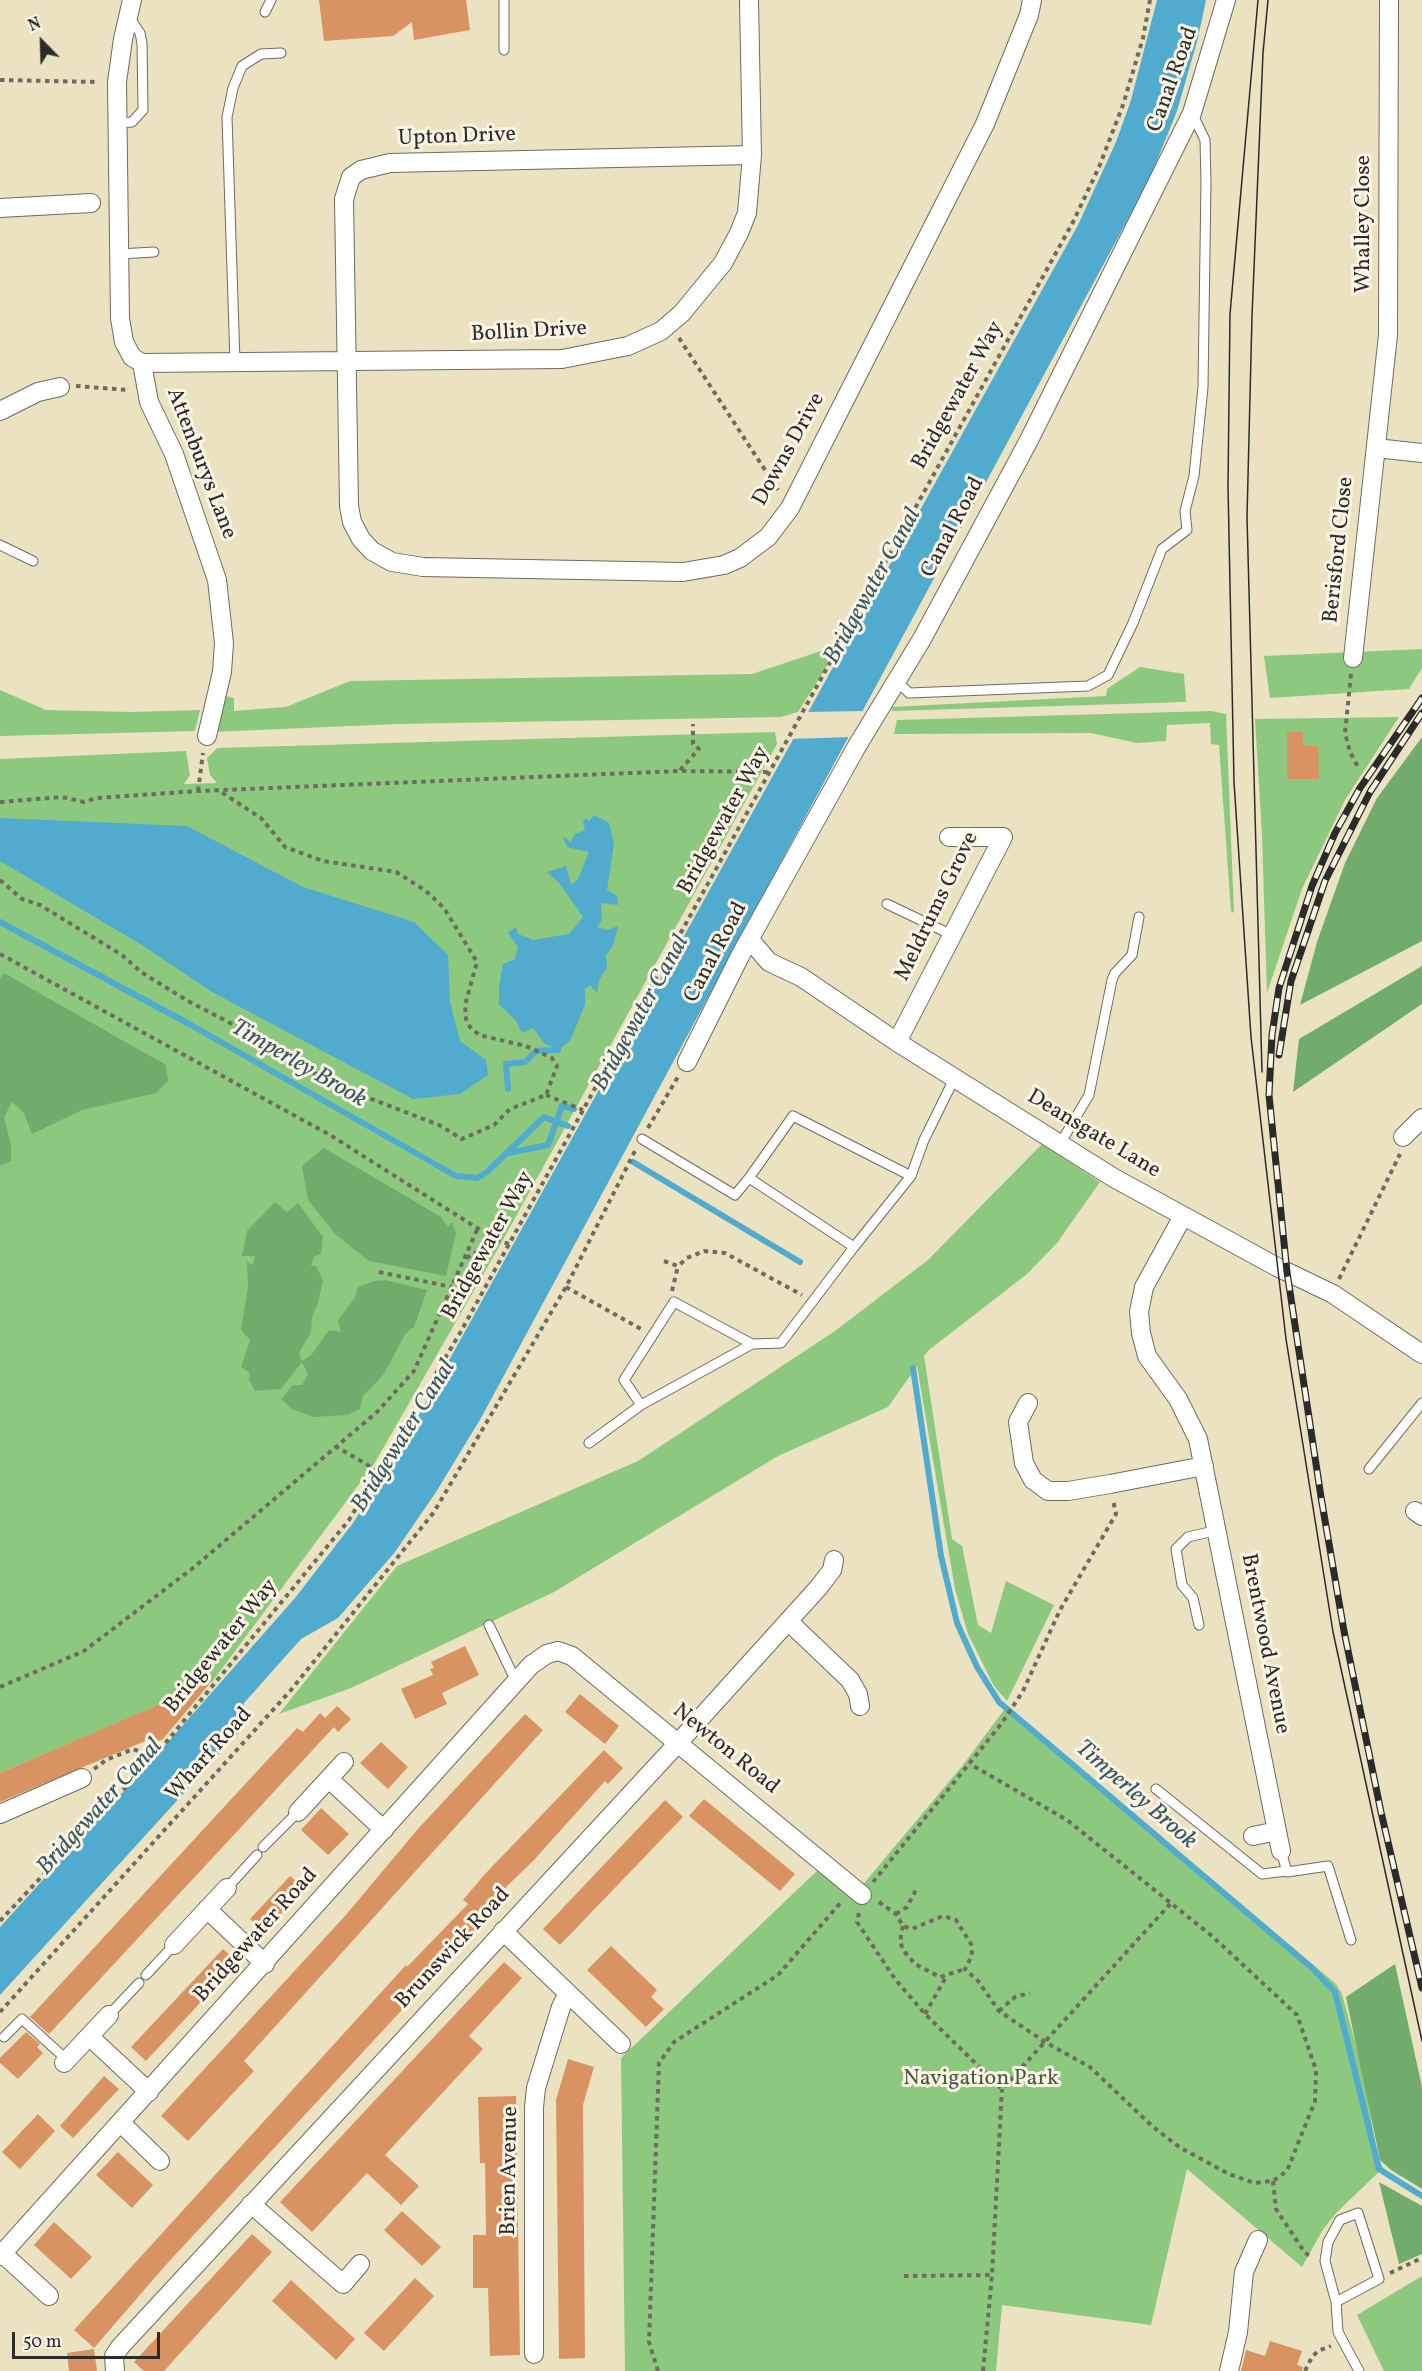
<!DOCTYPE html>
<style>
body{margin:0}
#map{position:relative;width:1422px;height:2371px;overflow:hidden;background:#eae2c0;font-family:Vollkorn,serif}
canvas{display:block}
.north{position:absolute;left:12px;top:12px;width:60px;height:60px;-webkit-text-stroke:4px #fcf5e5;paint-order:stroke;rotate:337deg;font-size:16px;font-weight:700;line-height:24px;text-align:center;color:#2b2b2b}
.north::after{content:'';display:block;margin:auto;width:21px;height:27px;background:#2b2b2b;clip-path:polygon(50% 0,100% 100%,50% 72%,0 100%)}
.scale{position:absolute;left:12px;top:2332px;width:148px;height:27px;box-sizing:border-box;border:3px solid #2b2b2b;border-top:0;padding-left:8px;font-size:18px;line-height:21px;white-space:nowrap;color:#2b2b2b;-webkit-text-stroke:4px #fcf5e5;paint-order:stroke}
</style>
<div id="map">
<canvas width="1422" height="2371"></canvas>
<div class="north">N</div>
<div class="scale">50 m</div>
</div>
<script>
const context = document.querySelector('canvas').getContext('2d');
context.lineJoin = 'round';
function fill(path, color) { context.fillStyle = color; context.fill(path, 'evenodd'); }
const poly = rows => new Path2D(rows.map(r => 'M' + r).join(''));
function stroke(path, color, width, dash) { context.strokeStyle = color; context.lineWidth = width; context.lineCap = dash ? 'butt' : 'round'; context.setLineDash(dash || []); context.stroke(path); }
function drawText(font, color, halo, rows, align = 'center') {
  context.font = font + ' Vollkorn,serif'; context.lineWidth = 6; context.setLineDash([]); context.textBaseline = 'middle'; context.strokeStyle = halo; context.fillStyle = color; for (const [text, x, y, turn = 0] of rows) {
    context.save(); context.translate(x, y); context.rotate((+turn || 0) * Math.PI / 180); context.textAlign = isNaN(turn) ? turn : align; if (halo) context.strokeText(text, 0, 0); context.fillText(text, 0, 0); context.restore();
  }
}
fill(poly([
 [827,649,827,666,798,712,781,717,398,724,212,732,221,695,234,698,234,711,286,707,350,681,752,674],
 [1422,649,1422,668,1409,689,1270,698,1264,656],
 [1140,667,1184,674,1186,702,892,711,892,707,1106,696,1107,689],
 [0,690,46,710,130,712,200,710,195,731,0,736],
 [1211,711,1226,714,1234,913,1231,911,1219,745,1211,744,1210,723,1167,725,1166,741,1137,743,1091,733,894,734,897,720],
 [1399,717,1345,800,1302,889,1267,993,1262,835,1255,719],
 [775,732,777,744,499,1247,374,1464,212,1682,0,1773,0,759,186,751,190,775,184,784,217,783,210,775,207,758,217,748],
 [1042,1144,1100,1182,1057,1243,1027,1274,929,1350,924,1356,952,1539,962,1546,978,1625,991,1633,1006,1581,1054,1605,1007,1701,994,1686,968,1634,955,1589,917,1366,888,1407,778,1456,554,1592,351,1688,279,1714,397,1566,638,1461,835,1331,928,1260],
 [1007,1706,1336,1984,1342,1994,1362,2067,1377,2153,1383,2168,1336,2213,1322,2231,1302,2267,1187,2169,1151,2325,1002,2305,996,2371,625,2371,621,2058,821,1867,855,1894,963,1765],
 [1422,2276,1422,2371,1384,2371,1357,2315]
]), '#8cc87e');
fill(poly([
 [1422,737,1422,941,1300,1005,1317,942,1345,863,1377,798],
 [1422,966,1422,1004,1293,1092,1299,1039],
 [4,973,166,1065,168,1081,156,1093,82,1110,32,1134,24,1113,12,1102,4,1117,11,1145,11,1161,0,1166,0,979],
 [324,1148,441,1217,448,1227,452,1222,456,1233,446,1276,369,1261,335,1234,308,1200,302,1166],
 [275,1202,287,1212,298,1203,323,1237,321,1254,314,1257,311,1266,316,1266,323,1280,318,1303,312,1317,311,1332,299,1353,302,1361,312,1354,329,1330,341,1332,338,1320,354,1299,358,1287,374,1281,385,1280,427,1290,414,1327,405,1334,384,1374,363,1396,360,1409,348,1415,313,1417,292,1409,281,1399,293,1385,302,1385,308,1374,302,1362,281,1389,255,1391,249,1380,250,1373,241,1367,250,1340,241,1330,248,1287,247,1262,253,1265,255,1256,242,1256,247,1231],
 [1395,1964,1422,2087,1422,2189,1391,2170,1380,2160,1346,1997],
 [1379,2182,1422,2206,1422,2254,1399,2264]
]), '#71ac6d');
fill(poly([
 [1157,0,1206,0,1198,38,1177,111,1149,180,481,1418,436,1492,395,1552,338,1618,301,1639,244,1703,240,1717,244,1727,0,1995,0,1927,155,1757,295,1598,353,1523,396,1456,1078,225,1116,142,1131,100],
 [594,815,609,823,614,844,607,890,617,896,618,905,601,903,602,920,597,927,607,930,618,926,613,946,606,955,607,968,599,980,597,993,590,985,585,989,585,1005,570,1041,558,1050,545,1044,533,1028,522,1033,516,1021,499,1004,499,987,503,964,515,959,518,947,508,933,516,927,518,934,533,940,569,934,583,917,560,884,547,872,566,866,571,885,578,879,589,852,567,847,563,837,571,842,575,834,585,830,583,821,586,818,589,821],
 [0,818,187,826,303,887,414,922,448,955,450,1002,460,1041,486,1060,488,1075,460,1094,413,1099,212,992,142,945,0,861]
]), '#50abce');
fill(poly([
 [865,711,851,737,791,739,806,712]
]), '#eae2c0');
stroke(poly([
 [0,922,191,1025,456,1176,477,1178,487,1172,544,1117,568,1126],
 [508,1089,506,1064,525,1062,536,1051,558,1050],
 [508,1153,548,1145,562,1106,574,1109],
 [633,1162,800,1262],
 [913,1368,941,1556,957,1623,977,1667,999,1702,1312,1968,1335,1992,1379,2169,1422,2196]
]), '#50abce', 6);
fill(poly([
 [319,0,466,0,470,30,414,40,412,22,393,36,324,41],
 [1287,732,1303,732,1303,746,1318,746,1319,779,1287,779],
 [465,1646,479,1675,442,1693,447,1704,415,1719,401,1689,433,1675,430,1669,434,1668,431,1662],
 [211,1682,162,1740,152,1742,150,1739,0,1802,0,1773],
 [580,1694,619,1726,605,1744,565,1712],
 [337,1706,351,1719,338,1732,334,1727,49,2034,30,2017,297,1728,303,1732,320,1713,325,1718],
 [525,1714,543,1730,244,2061,254,2071,188,2141,161,2116,345,1916,417,1830],
 [381,1742,408,1767,388,1789,360,1763],
 [604,1750,623,1768,608,1784,605,1781,533,1861,508,1885,475,1924,478,1927,450,1958,164,2267,94,2348,74,2330,406,1965,407,1967,468,1904,463,1900,486,1873],
 [704,1799,795,1874,780,1891,689,1816],
 [665,1800,683,1817,560,1945,543,1929],
 [321,1808,349,1834,328,1855,301,1830],
 [290,1876,304,1888,265,1932,250,1919],
 [611,1946,657,1990,651,1997,664,2009,646,2027,587,1970],
 [223,1949,238,1962,146,2061,131,2047],
 [504,1962,522,1978,469,2036,483,2049,385,2155,419,2186,401,2205,367,2173,312,2232,280,2202],
 [26,2032,40,2044,37,2047,43,2053,18,2079,0,2063,0,2058],
 [568,2059,594,2067,583,2105,585,2358,559,2359,556,2100],
 [104,2076,119,2089,73,2138,60,2126],
 [516,2096,520,2355,490,2356,488,2288,473,2288,473,2235,486,2235,485,2163,480,2163,478,2097],
 [38,2114,55,2131,20,2169,2,2152],
 [118,2152,153,2185,132,2208,96,2175],
 [402,2211,441,2247,422,2266,384,2230],
 [54,2222,92,2257,71,2279,34,2245],
 [252,2234,272,2252,164,2371,144,2371,134,2362],
 [415,2278,434,2296,384,2351,364,2333],
 [291,2280,355,2339,336,2360,272,2301],
 [1270,2341,1302,2351,1297,2365,1303,2367,1302,2371,1241,2371,1246,2350,1265,2356],
 [94,2349,97,2371,69,2371,67,2353]
]), '#d99362');
const service = poly([
 [504,0,504,50],
 [265,12,271,0],
 [118,123,132,122,143,110,142,43,140,33,129,17],
 [119,254,154,252],
 [235,362,227,117,233,88,242,66,261,54,281,53],
 [0,545,33,561],
 [897,681,909,693,1088,686,1108,675,1133,623,1162,549,1187,530,1185,511,1194,476,1203,387,1206,182,1205,140,1192,113],
 [887,904,952,935],
 [642,1139,735,1195,749,1178],
 [1060,1144,1089,1095,1112,980,1115,973,1132,955,1139,917],
 [911,1176,854,1247,749,1178,793,1116,911,1176,924,1140,955,1077],
 [641,1405,752,1344],
 [589,1443,641,1405,624,1380,674,1302,752,1344,781,1343,854,1247],
 [1369,1469,1422,1403],
 [489,1625,512,1673,519,1679],
 [1199,1625,1193,1598,1182,1585,1176,1549,1188,1537,1218,1530],
 [1156,1789,1262,1874,1286,1871],
 [263,1847,298,1812],
 [1281,1851,1287,1872,1328,1866,1351,1940],
 [227,1888,257,1855],
 [146,1975,174,1945],
 [109,2015,139,1983],
 [4,2037,22,2019,67,2060],
 [1336,2302,1379,2279,1358,2213,1340,2220,1328,2242,1325,2261,1336,2302,1338,2332,1359,2371]
]);
const minor = poly([
 [132,0,123,39,117,82,120,318,124,342,132,357,142,363],
 [752,155,390,163,361,170,351,177,344,199,349,506,352,522,361,539,372,551,392,562,423,567,683,572,724,565,740,558,768,537,790,508,985,124,1029,15,1032,0],
 [0,208,91,203],
 [142,363,562,359,628,346,661,331,682,313,723,263,739,233,747,213,752,155,749,0],
 [142,363,149,402,174,454,217,580,224,643,222,672,207,736],
 [0,411,38,392,60,387],
 [1376,448,1422,453],
 [1353,658,1388,335,1389,0],
 [751,941,769,962,801,977,897,1042,1114,1178,1277,1267,1333,1294,1422,1354],
 [897,1042,1003,837,949,837],
 [687,1062,740,956,857,746,922,639,1028,442,1192,113,1226,0],
 [1403,1137,1422,1118],
 [1183,1216,1144,1287,1139,1312,1141,1333,1147,1356,1178,1399,1198,1439,1281,1851],
 [1028,1403,1018,1422,1024,1463,1033,1480,1048,1491,1068,1491,1110,1484,1204,1466],
 [1415,1511,1422,1516],
 [788,1621,850,1680,858,1694,860,1706],
 [329,1779,384,1830],
 [298,1812,344,1762],
 [0,1814,82,1778],
 [1253,1836,1277,1831],
 [207,1909,265,1964],
 [503,1931,621,2044],
 [174,1945,227,1888],
 [89,2036,149,2092],
 [64,2063,109,2015],
 [121,2123,160,2161],
 [251,2204,343,2284,360,2264],
 [3,2254,49,2296],
 [0,2256,531,1665,547,1654,558,1651,572,1656,862,1895],
 [534,2354,534,2107,536,2088,561,2007,568,1993],
 [115,2371,114,2356,120,2347,678,1743,819,1587,832,1570,834,1560],
 [1229,2371,1238,2332,1244,2272,1258,2240]
]);
stroke(service, '#6e6b5f', 11);
stroke(minor, '#6e6b5f', 20);
stroke(poly([
 [0,80,98,82],
 [679,338,778,490],
 [76,386,128,390],
 [1351,674,1345,733,1350,752,1358,767],
 [680,770,699,749,693,744,693,724],
 [198,791,203,753],
 [0,802,62,797,84,802,97,798,198,791,679,771,772,772],
 [0,880,22,899,40,905,122,955,141,972,188,1001,255,1036,314,1073,361,1095,439,1125,462,1139,494,1125,510,1109,546,1095,557,1066,552,1058,526,1046,479,1035,470,1027,466,1019,465,1005,477,962,444,908,426,891,396,872,323,861,285,847,261,818,218,790],
 [0,954,330,1135,496,1240,465,1259],
 [546,1095,583,1110],
 [648,1128,679,1075],
 [496,1240,509,1244],
 [664,1261,678,1266,687,1258,704,1251,725,1253,802,1295],
 [379,1272,452,1287],
 [1339,1279,1400,1154],
 [566,1287,641,1329],
 [672,1291,678,1266],
 [335,1446,378,1471],
 [0,1687,84,1651,193,1568,377,1412,414,1371,477,1230],
 [94,1769,106,1760,133,1749,154,1757],
 [873,1882,1002,1723,1023,1691,1060,1610,1116,1514,1113,1500],
 [879,1902,896,1914,903,1926,912,1929,943,1916,956,1920,971,1944,972,1955,965,1969,978,1981,999,2011,1045,2042,1090,2067,1152,2126,1179,2147,1229,2174,1254,2183,1273,2181,1287,2171,1315,2101,1316,2070,1297,2015,1212,1936,1067,1820,970,1764],
 [859,1913,857,1922,895,1979,925,2014,1002,2089,1171,1903],
 [896,1914,907,1907,917,1888],
 [0,1921,154,1757,349,1520,460,1333,1073,222,1099,167,1123,105,1143,38,1150,0],
 [903,1926,900,1941,903,1950,915,1964,940,1977,965,1969],
 [999,2011,1015,1997,1030,1993],
 [0,2012,291,1690,434,1512,566,1287,635,1151],
 [925,2014,946,1977],
 [1273,2181,1276,2209,1305,2253,1312,2257],
 [1390,2273,1422,2258],
 [904,2276,992,2275],
 [658,2371,649,2342,659,2063,674,2042,778,1975,842,1901],
 [983,2371,992,2275,1002,2089],
 [1305,2371,1312,2357,1318,2351,1331,2346]
]), '#6e6b5f', 4, [4.5, 4.5]);
stroke(service, '#fff', 9);
stroke(minor, '#fff', 18);
stroke(poly([
 [1258,0,1230,314,1228,486,1234,782,1251,1037,1286,1339,1333,1632,1422,2041],
 [1262,1072,1247,517,1252,316,1263,53,1268,0]
]), '#2b2b2b', 1.5);
const rail = poly([
 [1422,698,1360,788,1335,833,1312,886,1279,988,1272,1035,1269,1095,1287,1272,1321,1497,1344,1631,1381,1812,1422,1988],
 [1279,1055,1291,981,1325,881,1370,792,1422,713]
]);
stroke(rail, '#2b2b2b', 7);
stroke(rail, '#fcf5e5', 4.5, [14]);
drawText('22px', '#2b2b2b', '#fcf5e5', [
 ["Canal Road",1174,80,-70],
 ["Upton Drive",457,138,-2],
 ["Whalley Close",1365,224,-90],
 ["Bollin Drive",529,333,-3],
 ["Bridgewater Way",959,396,-61],
 ["Downs Drive",790,450,-61],
 ["Attenburys Lane",200,464,69],
 ["Canal Road",954,528,-62],
 ["Berisford Close",1340,550,-84],
 ["Bridgewater Way",725,821,-61],
 ["Meldrums Grove",938,907,-64],
 ["Canal Road",717,953,-62],
 ["Deansgate Lane",1093,1135,31],
 ["Bridgewater Way",489,1246,-61],
 ["Brentwood Avenue",1264,1644,79],
 ["Bridgewater Way",222,1647,-51],
 ["Newton Road",725,1750,39],
 ["Wharf Road",210,1755,-48],
 ["Bridgewater Road",257,1936,-48],
 ["Brunswick Road",454,1949,-47],
 ["Brien Avenue",511,2171,-89]
]);
drawText('22px', '#485a44', '#fcf5e5', [
 ["Navigation Park",981,2080]
]);
drawText('italic 24px', '#385864', '#fcf5e5', [
 ["Bridgewater Canal",874,587,-61],
 ["Bridgewater Canal",642,1014,-61],
 ["Timperley Brook",298,1065,30],
 ["Bridgewater Canal",405,1437,-58],
 ["Timperley Brook",1135,1796,41],
 ["Bridgewater Canal",101,1808,-48]
]);
</script>
